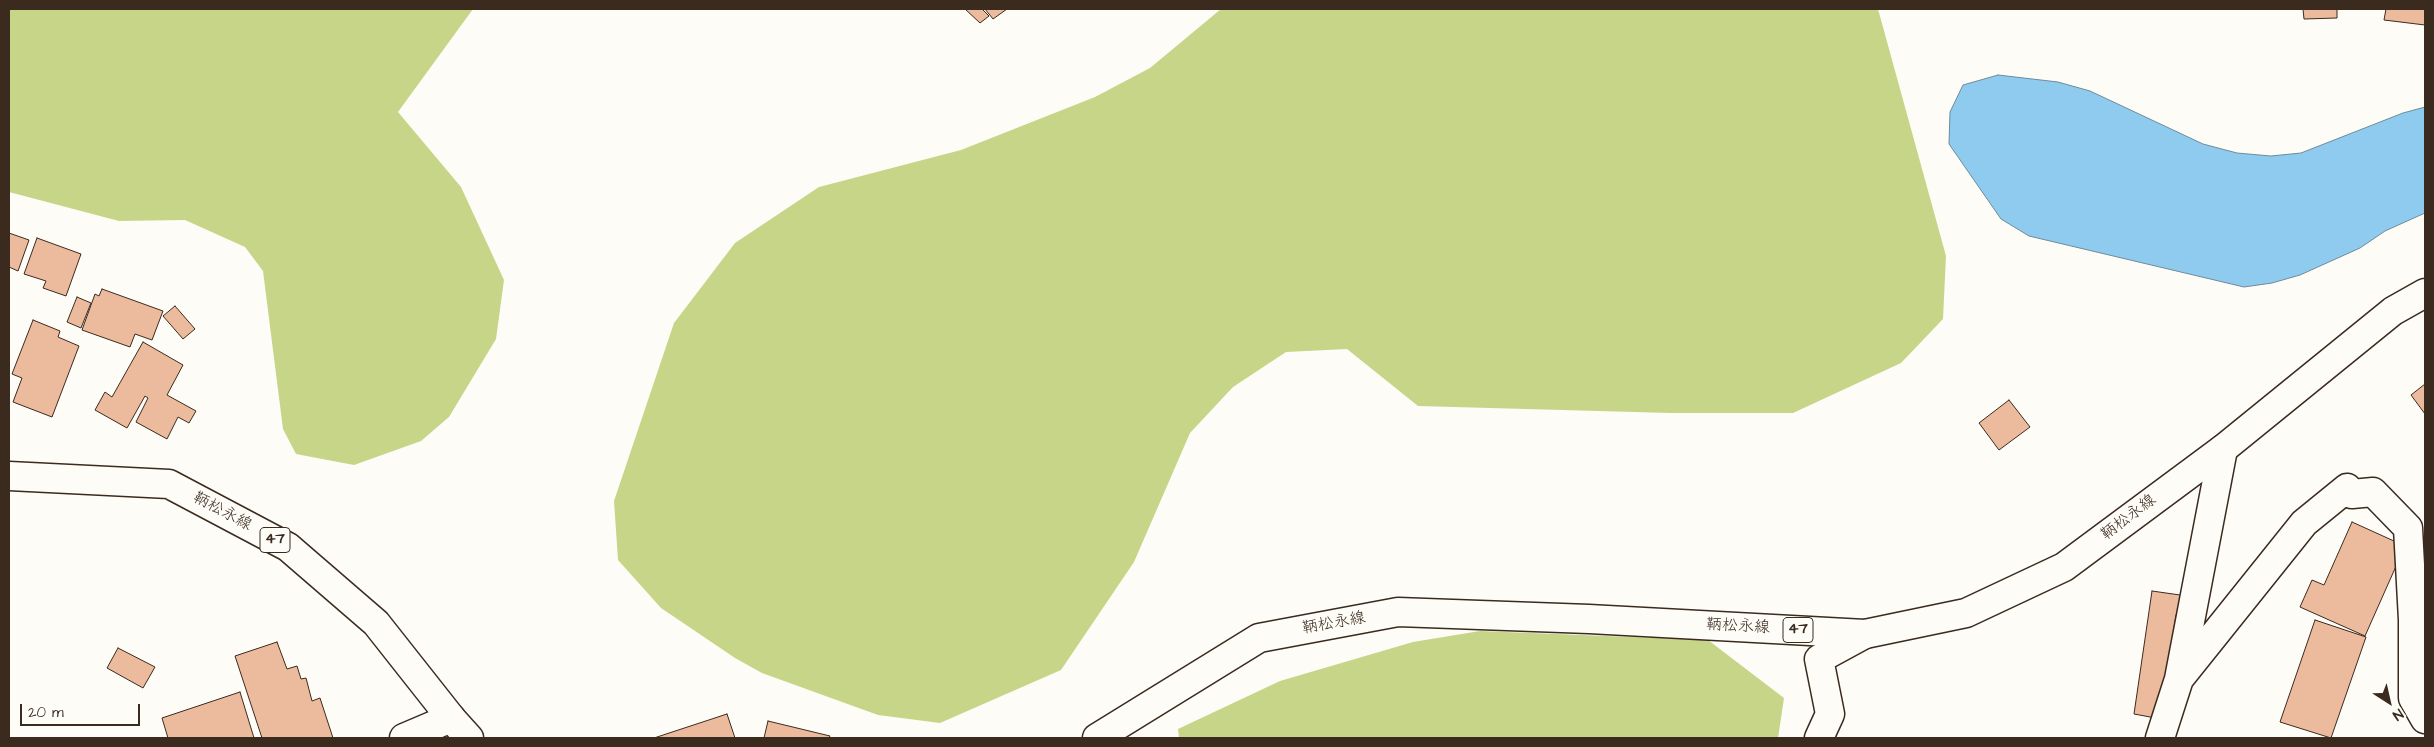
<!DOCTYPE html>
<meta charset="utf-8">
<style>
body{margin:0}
#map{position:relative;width:2434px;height:747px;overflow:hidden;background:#fdfcf7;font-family:"Architects Daughter",sans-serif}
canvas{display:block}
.frame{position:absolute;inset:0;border:10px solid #3b2a1e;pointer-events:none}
.north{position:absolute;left:2364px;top:677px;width:50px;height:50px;-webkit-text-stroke:4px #fdfcf7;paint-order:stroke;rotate:145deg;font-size:14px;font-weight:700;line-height:20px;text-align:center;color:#3b2a1e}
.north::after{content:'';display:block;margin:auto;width:18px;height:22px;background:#3b2a1e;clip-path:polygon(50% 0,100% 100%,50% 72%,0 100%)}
.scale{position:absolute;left:20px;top:704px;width:120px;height:22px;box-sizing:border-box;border:2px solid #3b2a1e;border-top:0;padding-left:6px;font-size:15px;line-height:18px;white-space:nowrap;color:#3b2a1e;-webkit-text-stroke:4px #fdfcf7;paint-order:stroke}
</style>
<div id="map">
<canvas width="2434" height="747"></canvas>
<div class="frame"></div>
<div class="north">N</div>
<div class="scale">20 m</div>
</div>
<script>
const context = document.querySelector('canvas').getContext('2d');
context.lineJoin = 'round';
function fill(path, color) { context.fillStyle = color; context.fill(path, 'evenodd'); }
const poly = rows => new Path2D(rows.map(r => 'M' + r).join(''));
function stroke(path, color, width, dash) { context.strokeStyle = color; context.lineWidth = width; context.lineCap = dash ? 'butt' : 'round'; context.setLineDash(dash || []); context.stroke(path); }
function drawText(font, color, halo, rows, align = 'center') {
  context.font = font + ' "Architects Daughter","Klee One",sans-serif'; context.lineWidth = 4.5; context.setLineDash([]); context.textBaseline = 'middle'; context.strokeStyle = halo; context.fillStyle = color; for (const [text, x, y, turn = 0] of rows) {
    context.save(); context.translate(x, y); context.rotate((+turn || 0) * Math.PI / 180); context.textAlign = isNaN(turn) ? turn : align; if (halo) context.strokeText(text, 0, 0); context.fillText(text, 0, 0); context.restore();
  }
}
fill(poly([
 [9,9,473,9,398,112,461,187,504,280,496,339,449,417,421,441,354,465,296,454,283,429,263,271,245,247,185,220,119,221,9,192],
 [1221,9,1878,9,1946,256,1943,319,1901,363,1793,413,1670,413,1418,406,1347,349,1286,352,1233,387,1190,433,1134,562,1061,670,940,723,878,715,762,673,735,658,661,608,618,560,614,501,674,323,735,243,819,187,961,150,1095,97,1150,68],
 [1480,631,1708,640,1784,698,1778,738,1179,738,1178,729,1280,681,1413,642]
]), '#c7d589');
const water = poly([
 [1998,75,2058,82,2090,91,2203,144,2237,153,2271,156,2301,153,2403,113,2425,107,2425,213,2385,231,2360,248,2300,275,2272,283,2244,287,2029,236,2001,219,1949,144,1950,112,1963,85,1998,75]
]);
fill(water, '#8fcbef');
stroke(water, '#6d8b9b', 1);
const building = poly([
 [965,9,982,9,989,16,980,23,965,9],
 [985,9,1007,9,993,19,985,9],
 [2303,9,2337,9,2337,18,2304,19,2303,9],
 [2386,9,2425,9,2425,25,2384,20,2386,9],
 [9,233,29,240,18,271,9,267,9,233],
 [37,238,81,254,66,296,43,288,46,281,24,274,37,238],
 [102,289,163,311,152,340,135,334,130,347,82,330,95,294,99,296,102,289],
 [77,297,91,303,81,328,67,322,77,297],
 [175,306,195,329,183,339,163,316,175,306],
 [33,320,60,331,58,337,79,346,52,417,13,402,22,378,12,374,33,320],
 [143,342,183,365,167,395,196,411,189,423,178,417,167,439,136,422,148,398,145,396,127,428,95,410,105,392,112,397,143,342],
 [2425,384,2425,414,2411,395,2425,384],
 [2009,400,2030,427,1999,450,1979,423,2009,400],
 [2352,522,2405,546,2365,636,2300,607,2312,580,2324,585,2352,522],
 [2152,591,2187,596,2184,615,2176,615,2161,719,2134,714,2152,591],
 [2315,620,2366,637,2331,738,2280,722,2315,620],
 [277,642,287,669,297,666,301,679,306,678,312,701,320,698,333,738,262,738,235,656,277,642],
 [118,648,155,667,143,688,107,668,118,648],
 [240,692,254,738,168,738,162,718,240,692],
 [727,714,735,738,654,738,727,714],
 [768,721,830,736,829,738,764,738,768,721]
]);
fill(building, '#ecbb9d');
stroke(building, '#3b2a1e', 1);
const minor = poly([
 [2179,679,2304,523,2347,488,2352,494,2373,492,2408,528,2413,620,2413,698,2425,719],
 [404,738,451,718],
 [1819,738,1830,714,1819,659,1865,634],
 [2160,738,2179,679,2223,449]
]);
const major = poly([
 [9,476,169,484,288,547,376,623,451,718,469,738],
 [1097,738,1259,638,1398,612,1589,619,1865,634,1966,613,2064,567,2223,449,2393,311,2425,293]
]);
stroke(minor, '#3b2a1e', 31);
stroke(major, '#3b2a1e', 31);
stroke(minor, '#fdfcf7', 28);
stroke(major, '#fdfcf7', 28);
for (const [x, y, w] of [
 [275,540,30],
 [1798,630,30]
]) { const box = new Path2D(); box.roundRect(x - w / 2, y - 12.5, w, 25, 4); context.fillStyle = '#fdfcf7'; context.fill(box); stroke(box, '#3b2a1e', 1); }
drawText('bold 15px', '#3b2a1e', null, [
 ["47",275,540],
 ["47",1798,630]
]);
drawText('16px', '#3b2a1e', '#fdfcf7', [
 ["鞆松永線",222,512,28],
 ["鞆松永線",2129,518,-37],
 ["鞆松永線",1334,624,-10],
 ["鞆松永線",1738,627,3]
]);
</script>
